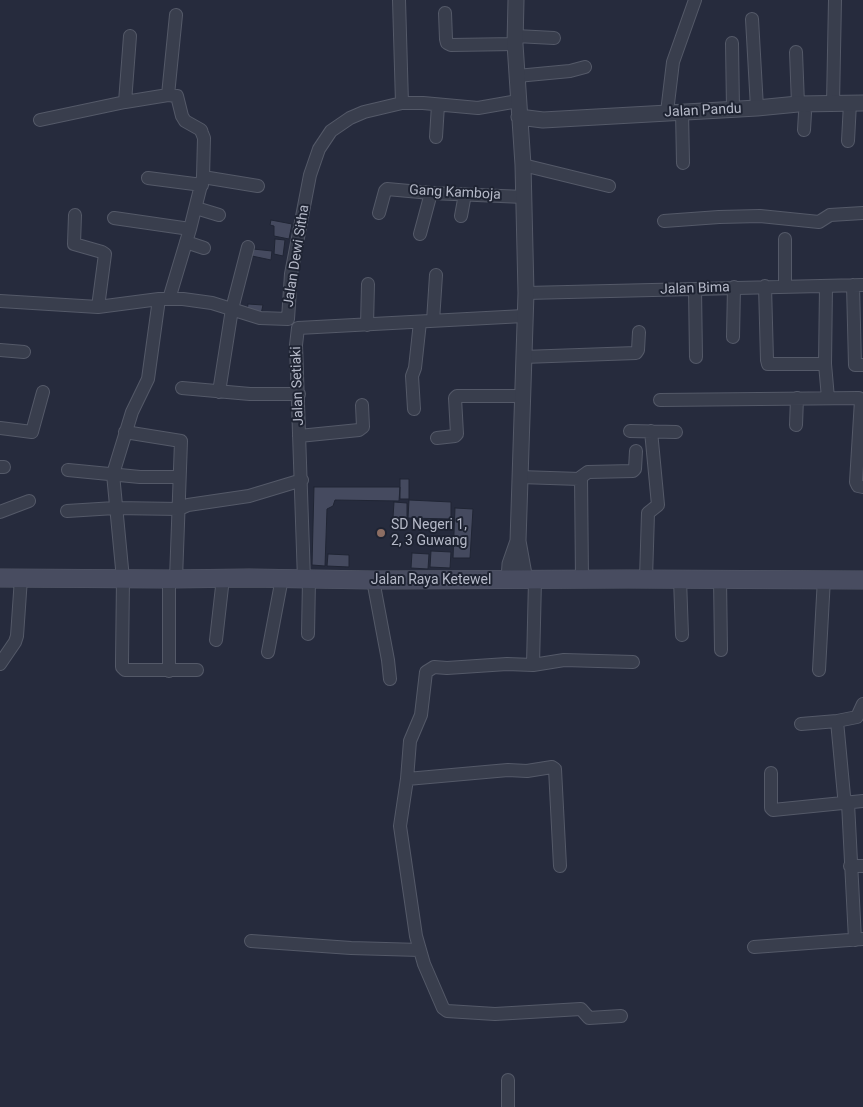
<!DOCTYPE html>
<style>
body{margin:0}
canvas{display:block;background:#262b3d}
</style>
<canvas width="863" height="1107"></canvas>
<script>
const context = document.querySelector('canvas').getContext('2d');
context.lineJoin = 'round';
function fill(path, color) { context.fillStyle = color; context.fill(path, 'evenodd'); }
const poly = rows => new Path2D(rows.map(r => 'M' + r).join(''));
function stroke(path, color, width, dash) { context.strokeStyle = color; context.lineWidth = width; context.lineCap = dash ? 'butt' : 'round'; context.setLineDash(dash || []); context.stroke(path); }
function drawText(font, color, halo, rows, align = 'center') {
  context.font = font + ' Roboto,sans-serif'; context.lineWidth = 4; context.setLineDash([]); context.textBaseline = 'middle'; context.strokeStyle = halo; context.fillStyle = color; for (const [text, x, y, turn = 0] of rows) {
    context.save(); context.translate(x, y); context.rotate((+turn || 0) * Math.PI / 180); context.textAlign = isNaN(turn) ? turn : align; if (halo) context.strokeText(text, 0, 0); context.fillText(text, 0, 0); context.restore();
  }
}
const building = poly([
 [271,220,292,224,289,239,274,236,274,226,270,225,271,220],
 [275,239,285,240,283,256,274,254,275,239],
 [253,249,272,251,271,260,252,256,253,249],
 [248,304,263,305,261,314,247,311,248,304],
 [400,479,409,479,409,499,400,499,400,479],
 [314,487,400,487,399,501,335,500,333,506,327,509,325,566,312,565,314,487],
 [409,500,451,502,451,519,408,518,409,500],
 [394,502,407,503,407,518,393,518,394,502],
 [455,508,473,509,470,558,453,558,455,508],
 [431,551,451,552,450,568,430,567,431,551],
 [412,553,429,554,428,569,411,568,412,553],
 [328,554,349,555,349,567,327,566,328,554]
]);
fill(building, '#454a5f');
stroke(building, '#202534', 1);
const minor = poly([
 [399,0,402,103],
 [445,13,446,39,447,43,451,45,515,44],
 [752,19,757,108],
 [516,36,554,38],
 [732,43,733,109],
 [796,52,798,104],
 [517,76,570,71,585,67],
 [168,95,176,15],
 [125,102,130,36],
 [833,104,835,0],
 [682,111,683,163],
 [667,112,673,62,695,0],
 [40,120,125,102,168,95,177,96,182,116,185,121,201,130,202,133,204,138,203,177,190,229,169,299],
 [804,130,805,113],
 [436,137,438,105],
 [848,141,850,103],
 [523,165,609,186],
 [203,177,258,186],
 [148,178,202,185],
 [196,208,219,215],
 [379,213,385,191,387,189,431,193,524,197],
 [75,215,74,244,102,252,105,254,98,307],
 [461,216,465,194],
 [114,218,190,229],
 [664,221,719,217,760,216,819,222,830,215,863,213],
 [420,234,431,193],
 [186,242,204,248],
 [853,285,855,365,863,365],
 [765,286,767,360,768,364,825,364],
 [785,286,785,239],
 [826,286,825,364,828,398],
 [695,289,696,357],
 [526,293,863,285],
 [159,299,148,379,132,412,113,474,123,579,122,662,122,667,125,670,197,670],
 [0,301,98,307,159,299,183,299,212,303,260,318,288,319],
 [288,319,291,274,310,175,319,149,331,131,350,118,364,112,402,103,423,103,478,108,518,101],
 [433,321,436,275],
 [367,325,368,284],
 [298,328,296,345,304,580],
 [298,328,524,316],
 [733,337,734,287],
 [0,350,24,352],
 [523,357,636,353,638,350,639,332],
 [182,388,250,394,299,394],
 [219,392,232,309,248,247],
 [660,400,859,398,861,400,856,482,858,486,863,487],
 [414,409,412,376,415,368,420,322],
 [796,425,797,398],
 [0,428,32,432,43,392],
 [630,431,676,432],
 [125,432,181,441,176,579],
 [299,436,359,430,363,427,362,405],
 [437,438,455,436,457,434,455,398,457,396,522,396],
 [0,467,4,467],
 [68,470,140,477,179,477],
 [520,477,580,479],
 [67,511,115,508,179,509,188,505,249,496,302,480],
 [0,512,29,501],
 [169,579,169,671],
 [582,579,581,477,588,472,633,471,635,469,636,451],
 [646,579,648,513,658,505,651,431],
 [680,579,682,635],
 [720,579,721,650],
 [373,580,388,660,390,679],
 [308,634,309,580],
 [216,640,223,578],
 [268,652,282,578],
 [0,664,15,642,17,636,21,578],
 [533,665,535,580],
 [819,670,824,578],
 [837,721,844,796,846,802],
 [801,724,837,721,857,717,863,704],
 [771,773,771,808,773,810,863,801],
 [407,779,508,770,527,771,552,767,555,769,560,866],
 [848,803,855,940],
 [850,866,863,866],
 [251,941,351,948,420,950],
 [754,947,863,939],
 [621,1016,589,1018,581,1009,495,1014,447,1011,443,1008,424,964,416,936,400,826,407,779,410,741,421,715,426,672,434,667,447,668,507,664,533,665,564,660,633,662],
 [508,1107,508,1080]
]);
const tertiary = poly([
 [516,0,515,44,523,165,526,293,518,541,525,580],
 [519,117,543,120,757,108,798,104,863,103],
 [509,580,510,564,518,541]
]);
const secondary = poly([
 [0,578,169,579,249,578,373,580,628,579,863,580]
]);
stroke(minor, '#545968', 14);
stroke(tertiary, '#545968', 17);
stroke(secondary, '#545968', 19);
stroke(minor, '#393e4d', 12);
stroke(tertiary, '#393e4d', 15);
stroke(secondary, '#484c60', 18);
for (const [x, y, r, color] of [
 [381,533,5,"#8d6e63"]
]) { const dot = new Path2D(); dot.arc(x, y, r, 0, 2 * Math.PI); context.fillStyle = color; context.fill(dot); stroke(dot, '#1e2332', 2); }
drawText('14px', '#b5b9c8', '#1e2332', [
 ["Jalan Pandu",703,111,-3],
 ["Gang Kamboja",455,193,3],
 ["Jalan Dewi Sitha",297,256,-81],
 ["Jalan Bima",695,289,-2],
 ["Jalan Setiaki",298,386,-92],
 ["Jalan Raya Ketewel",431,580]
]);
drawText('14px', '#b5b9c8', '#1e2332', [
 ["SD Negeri 1,",391,525],
 ["2, 3 Guwang",391,541]
], 'left');
</script>
